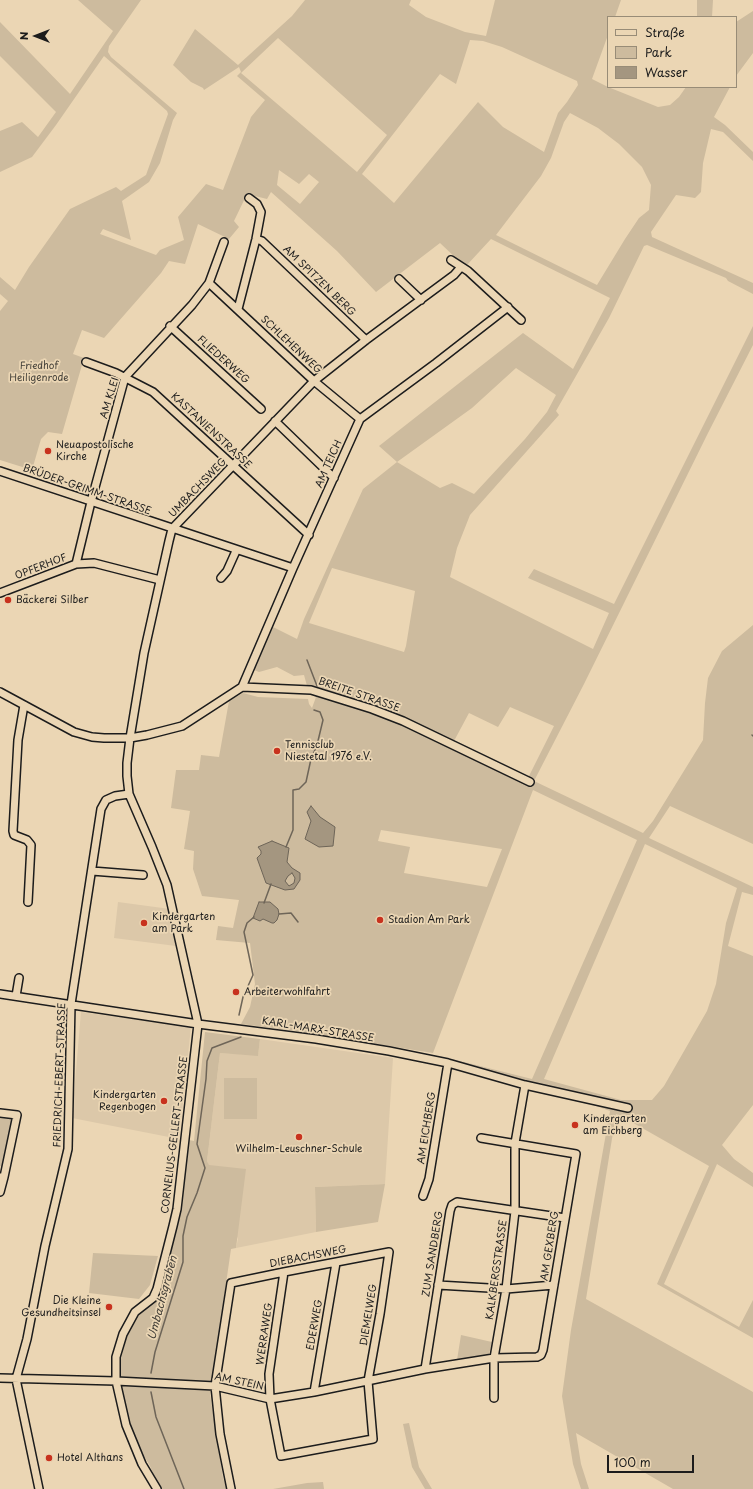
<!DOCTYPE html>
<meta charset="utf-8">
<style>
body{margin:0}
#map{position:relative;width:753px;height:1489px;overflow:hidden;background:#ebd6b4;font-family:"Playpen Sans",sans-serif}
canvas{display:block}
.legend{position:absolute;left:607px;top:16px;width:130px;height:72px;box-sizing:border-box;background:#ebd6b4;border:1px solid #988c77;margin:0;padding:5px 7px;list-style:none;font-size:12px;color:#1c1c1c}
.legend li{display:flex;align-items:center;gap:8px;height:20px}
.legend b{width:20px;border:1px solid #988c77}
.north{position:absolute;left:16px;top:16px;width:40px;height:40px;-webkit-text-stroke:3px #ebd6b4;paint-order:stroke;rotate:270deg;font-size:11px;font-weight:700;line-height:16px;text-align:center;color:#1c1c1c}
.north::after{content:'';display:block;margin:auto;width:14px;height:18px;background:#1c1c1c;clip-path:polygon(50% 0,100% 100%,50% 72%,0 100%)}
.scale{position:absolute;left:607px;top:1455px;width:87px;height:18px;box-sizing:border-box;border:2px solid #1c1c1c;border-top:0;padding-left:5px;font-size:12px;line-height:14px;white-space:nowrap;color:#1c1c1c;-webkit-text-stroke:3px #ebd6b4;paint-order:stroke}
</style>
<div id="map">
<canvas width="753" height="1489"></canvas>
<ul class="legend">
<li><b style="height:5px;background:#ebd6b4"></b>Straße</li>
<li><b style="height:11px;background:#cdbb9e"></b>Park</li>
<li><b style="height:11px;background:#a49680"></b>Wasser</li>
</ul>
<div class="north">N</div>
<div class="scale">100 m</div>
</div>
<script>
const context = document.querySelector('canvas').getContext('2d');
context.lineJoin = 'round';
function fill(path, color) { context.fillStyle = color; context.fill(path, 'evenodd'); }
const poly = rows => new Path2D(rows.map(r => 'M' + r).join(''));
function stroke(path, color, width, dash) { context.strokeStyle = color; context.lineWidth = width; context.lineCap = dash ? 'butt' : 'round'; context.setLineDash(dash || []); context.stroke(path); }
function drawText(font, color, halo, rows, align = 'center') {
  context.font = font + ' "Playpen Sans",sans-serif'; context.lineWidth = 3.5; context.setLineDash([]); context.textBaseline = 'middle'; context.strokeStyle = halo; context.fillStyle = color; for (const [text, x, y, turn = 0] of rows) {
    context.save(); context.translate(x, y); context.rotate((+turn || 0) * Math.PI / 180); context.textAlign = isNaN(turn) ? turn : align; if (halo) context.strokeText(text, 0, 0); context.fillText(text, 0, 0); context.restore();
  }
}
fill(poly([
 [118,902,170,909,176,946,114,938],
 [81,1012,191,1027,179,1139,72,1118],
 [260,1039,393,1058,385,1184,315,1187,316,1232,236,1248,238,1239,207,1161,220,1053,258,1055]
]), '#dcc8a9');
fill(poly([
 [78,0,141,0,109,46,108,52,111,57,177,113,173,120,160,163,149,182,122,201,131,240,103,229,100,234,156,255,160,250,184,240,178,217,206,184,223,190,251,117,265,100,237,76,241,72,239,67,204,90,203,88,191,82,173,65,195,29,238,65,292,16,305,0,411,0,409,5,426,17,465,32,486,36,495,0,621,0,615,17,608,17,608,35,592,79,608,87,658,107,670,105,679,97,686,87,730,87,714,117,725,125,753,152,753,161,723,132,711,129,703,163,701,192,695,198,676,195,651,232,652,237,753,283,753,294,728,281,726,278,647,245,644,246,609,318,556,411,559,415,470,515,457,548,450,577,593,649,609,613,528,578,534,569,614,604,753,326,753,345,708,433,584,684,534,781,643,833,653,821,703,740,705,703,708,678,722,651,753,625,753,844,670,806,649,838,753,887,753,895,742,892,728,946,753,956,753,1105,722,1145,734,1159,753,1173,753,1187,717,1164,664,1284,739,1327,753,1300,753,1338,657,1284,709,1166,621,1116,616,1114,586,1299,753,1392,753,1489,673,1489,576,1433,581,1464,589,1489,581,1489,573,1464,562,1396,571,1330,610,1111,588,1103,584,1096,452,1063,452,1059,532,1079,637,840,533,790,433,1053,289,1030,241,1024,250,1007,255,984,250,943,216,940,218,926,233,928,239,900,202,896,193,869,194,851,184,849,190,811,171,808,176,770,199,770,201,755,219,757,229,701,243,693,258,697,308,699,309,704,312,708,316,697,309,693,304,675,294,676,277,667,259,672,252,669,271,626,297,639,304,619,363,489,397,462,379,446,523,333,573,369,610,298,491,239,467,265,458,260,440,243,376,292,337,251,271,192,267,199,247,194,234,221,239,227,229,239,198,224,185,264,169,261,161,273,104,338,82,330,73,354,84,358,62,434,48,432,41,439,32,470,0,460,0,311,8,301,0,294,0,277,15,290,29,267,70,209,116,187,121,191,146,175,168,114,167,111,104,56,56,125,32,157,0,172,0,131,22,122,38,137,56,112,0,56,0,22,70,94,113,31],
 [278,38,387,135,357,172,241,73],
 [470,40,483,41,502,47,577,81,578,85,567,102,558,113,544,152,503,127,478,102,394,203,362,174,440,74,456,84],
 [570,113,598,128,619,144,642,167,651,185,649,210,639,218,625,239,597,285,496,235,541,176,551,158,564,122],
 [279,170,299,184,309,174,319,182,300,204,277,185],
 [516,368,556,395,547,412,525,439,474,494,452,483,440,488,397,462,472,408],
 [332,568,415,591,406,646,404,652,309,623],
 [510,707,554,726,528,778,454,741,469,713,498,727],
 [381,830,502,849,487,887,404,873,410,847,378,841],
 [645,844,737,888,726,923,716,984,707,1011,664,1086,652,1100,621,1100,544,1079],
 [697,0,713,0,712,17,697,17],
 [753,11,753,53,736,76,736,22],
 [205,1032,260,1039,258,1056,220,1053,207,1161,209,1165,246,1169,236,1248,231,1249,210,1394,223,1478,227,1489,160,1489,150,1466,137,1444,128,1420,118,1379,121,1359,127,1336,140,1314,158,1296,162,1287,181,1208,189,1140,194,1141],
 [224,1078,257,1078,257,1119,224,1119],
 [0,1116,13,1117,2,1167,0,1166],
 [385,1184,378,1222,316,1232,315,1187],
 [93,1253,158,1256,150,1285,139,1299,89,1293],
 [461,1335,492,1342,489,1354,457,1360],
 [409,1423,419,1467,432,1489,425,1489,412,1467,403,1424],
 [323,1482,324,1489,273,1489,307,1483]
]), '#cdbb9e');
const water = poly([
 [311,806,320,817,335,827,333,846,319,847,305,839,311,821,307,812,311,806],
 [272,841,289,848,287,862,292,868,300,873,300,880,294,889,285,890,266,883,257,858,261,854,261,851,258,847,272,841],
 [292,873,295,878,294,883,289,886,285,881,288,876,292,873],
 [259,902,270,902,278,909,279,914,277,920,274,923,272,923,263,919,260,921,253,918,259,902]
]);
fill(water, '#a49680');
stroke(water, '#6e6558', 1);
stroke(poly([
 [307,660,317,686],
 [752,735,753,736],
 [286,847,293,830,293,790,299,789,306,782,311,759,317,745,323,720,320,712,314,710],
 [264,903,271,884],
 [279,914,291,913,298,922],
 [239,1015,243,997,253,975,244,932,247,923,254,917],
 [151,1373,155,1352,183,1262,183,1236,187,1217,197,1193,205,1168,197,1144,206,1079,207,1061,212,1048,241,1037],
 [151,1392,156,1417,184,1489]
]), '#6e6558', 1.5);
const street = poly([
 [256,239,262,241,366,340],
 [451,260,468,271,521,320],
 [399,279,421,300],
 [209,283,314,381,360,419],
 [238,309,256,239,261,212,257,204,249,198],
 [170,326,261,409],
 [86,362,116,373,153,392,309,535],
 [275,421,334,478],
 [0,471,293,568],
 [76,564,91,502,125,377,192,305,209,283,224,242],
 [221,578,227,571,236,551],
 [0,593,76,564,94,563,160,580],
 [242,687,293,568,360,419,436,363,508,307],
 [0,692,74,732,92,737,104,738,130,738,147,735,182,726,242,687,311,690,372,709,403,721,530,782],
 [24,705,18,740,13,831,14,835,27,840,31,845,28,902],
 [92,871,143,875],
 [0,994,198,1024,316,1039,389,1051,448,1063,525,1085,628,1108],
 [16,996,19,978],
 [0,1113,17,1115,4,1177,0,1177],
 [0,1192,4,1177],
 [423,1196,429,1179,448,1063],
 [438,1285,506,1289,554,1285],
 [425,1369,450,1211,452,1205,457,1202,565,1218],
 [0,1378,116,1381,215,1386,270,1399,314,1392,425,1369,494,1358,537,1357,541,1355,543,1350,576,1154,481,1138],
 [314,1392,336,1263],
 [494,1398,494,1358,506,1289,515,1211,515,1143,525,1085],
 [39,1489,16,1379,27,1339,45,1246,68,1149,71,1004,101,809,106,800,115,796,129,794],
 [157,1489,142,1464,126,1425,116,1381,116,1357,123,1334,135,1312,153,1298,157,1289,173,1226,177,1209,198,1024,167,885,152,847,129,794,127,776,127,763,130,738,144,653,169,541,172,529,314,381,366,340,454,275,461,267],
 [231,1489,220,1434,215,1386,231,1283,284,1272,389,1252,380,1314,368,1381,373,1439,281,1456,270,1399,269,1374,284,1272]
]);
stroke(street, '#1c1c1c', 10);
stroke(street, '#ebd6b4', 7);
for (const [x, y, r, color] of [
 [48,451,4,"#c8321e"],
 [8,600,4,"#c8321e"],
 [277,751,4,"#c8321e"],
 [380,920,4,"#c8321e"],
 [144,923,4,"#c8321e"],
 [236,992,4,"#c8321e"],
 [164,1101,4,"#c8321e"],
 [575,1125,4,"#c8321e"],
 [299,1137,4,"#c8321e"],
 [109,1307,4,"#c8321e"],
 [49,1458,4,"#c8321e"]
]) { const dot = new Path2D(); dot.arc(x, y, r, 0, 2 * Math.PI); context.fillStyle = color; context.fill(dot); stroke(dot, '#ebd6b4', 1.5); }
drawText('10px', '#1c1c1c', '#ebd6b4', [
 ["AM SPITZEN BERG",319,281,44],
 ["SCHLEHENWEG",291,345,43],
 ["FLIEDERWEG",223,360,42],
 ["AM KLEI",110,398,-73],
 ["KASTANIENSTRASSE",211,431,43],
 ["AM TEICH",329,464,-66],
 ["UMBACHSWEG",198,488,-46],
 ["BRÜDER-GRIMM-STRASSE",87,490,19],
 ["OPFERHOF",41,567,-21],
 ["BREITE STRASSE",359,695,19],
 ["KARL-MARX-STRASSE",318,1030,9],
 ["FRIEDRICH-EBERT-STRASSE",60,1075,-88],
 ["AM EICHBERG",427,1128,-81],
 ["CORNELIUS-GELLERT-STRASSE",175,1135,-83],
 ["AM GEXBERG",550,1246,-81],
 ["ZUM SANDBERG",433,1254,-81],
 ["DIEBACHSWEG",308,1257,-11],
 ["KALKBERGSTRASSE",497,1270,-82],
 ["DIEMELWEG",369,1315,-81],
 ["EDERWEG",315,1325,-80],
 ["WERRAWEG",265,1334,-82],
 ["AM STEIN",239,1382,12]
]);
drawText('10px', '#48443c', '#ebd6b4', [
 ["Friedhof",39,366],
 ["Heiligenrode",39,378]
]);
drawText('10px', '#1c1c1c', '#ebd6b4', [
 ["Neuapostolische",56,445],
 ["Kirche",56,457],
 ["Bäckerei Silber",16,600],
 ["Tennisclub",285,745],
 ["Niestetal 1976 e.V.",285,757],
 ["Kindergarten",152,917],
 ["am Park",152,929],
 ["Stadion Am Park",388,920],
 ["Arbeiterwohlfahrt",244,992],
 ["Kindergarten",156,1095,"right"],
 ["Regenbogen",156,1107,"right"],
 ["Kindergarten",583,1119],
 ["am Eichberg",583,1131],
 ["Wilhelm-Leuschner-Schule",299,1149,"center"],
 ["Die Kleine",101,1301,"right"],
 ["Gesundheitsinsel",101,1313,"right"],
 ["Hotel Althans",57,1458]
], 'left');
drawText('italic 11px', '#45413a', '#ebd6b4', [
 ["Umbachsgraben",163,1298,-75]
]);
</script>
